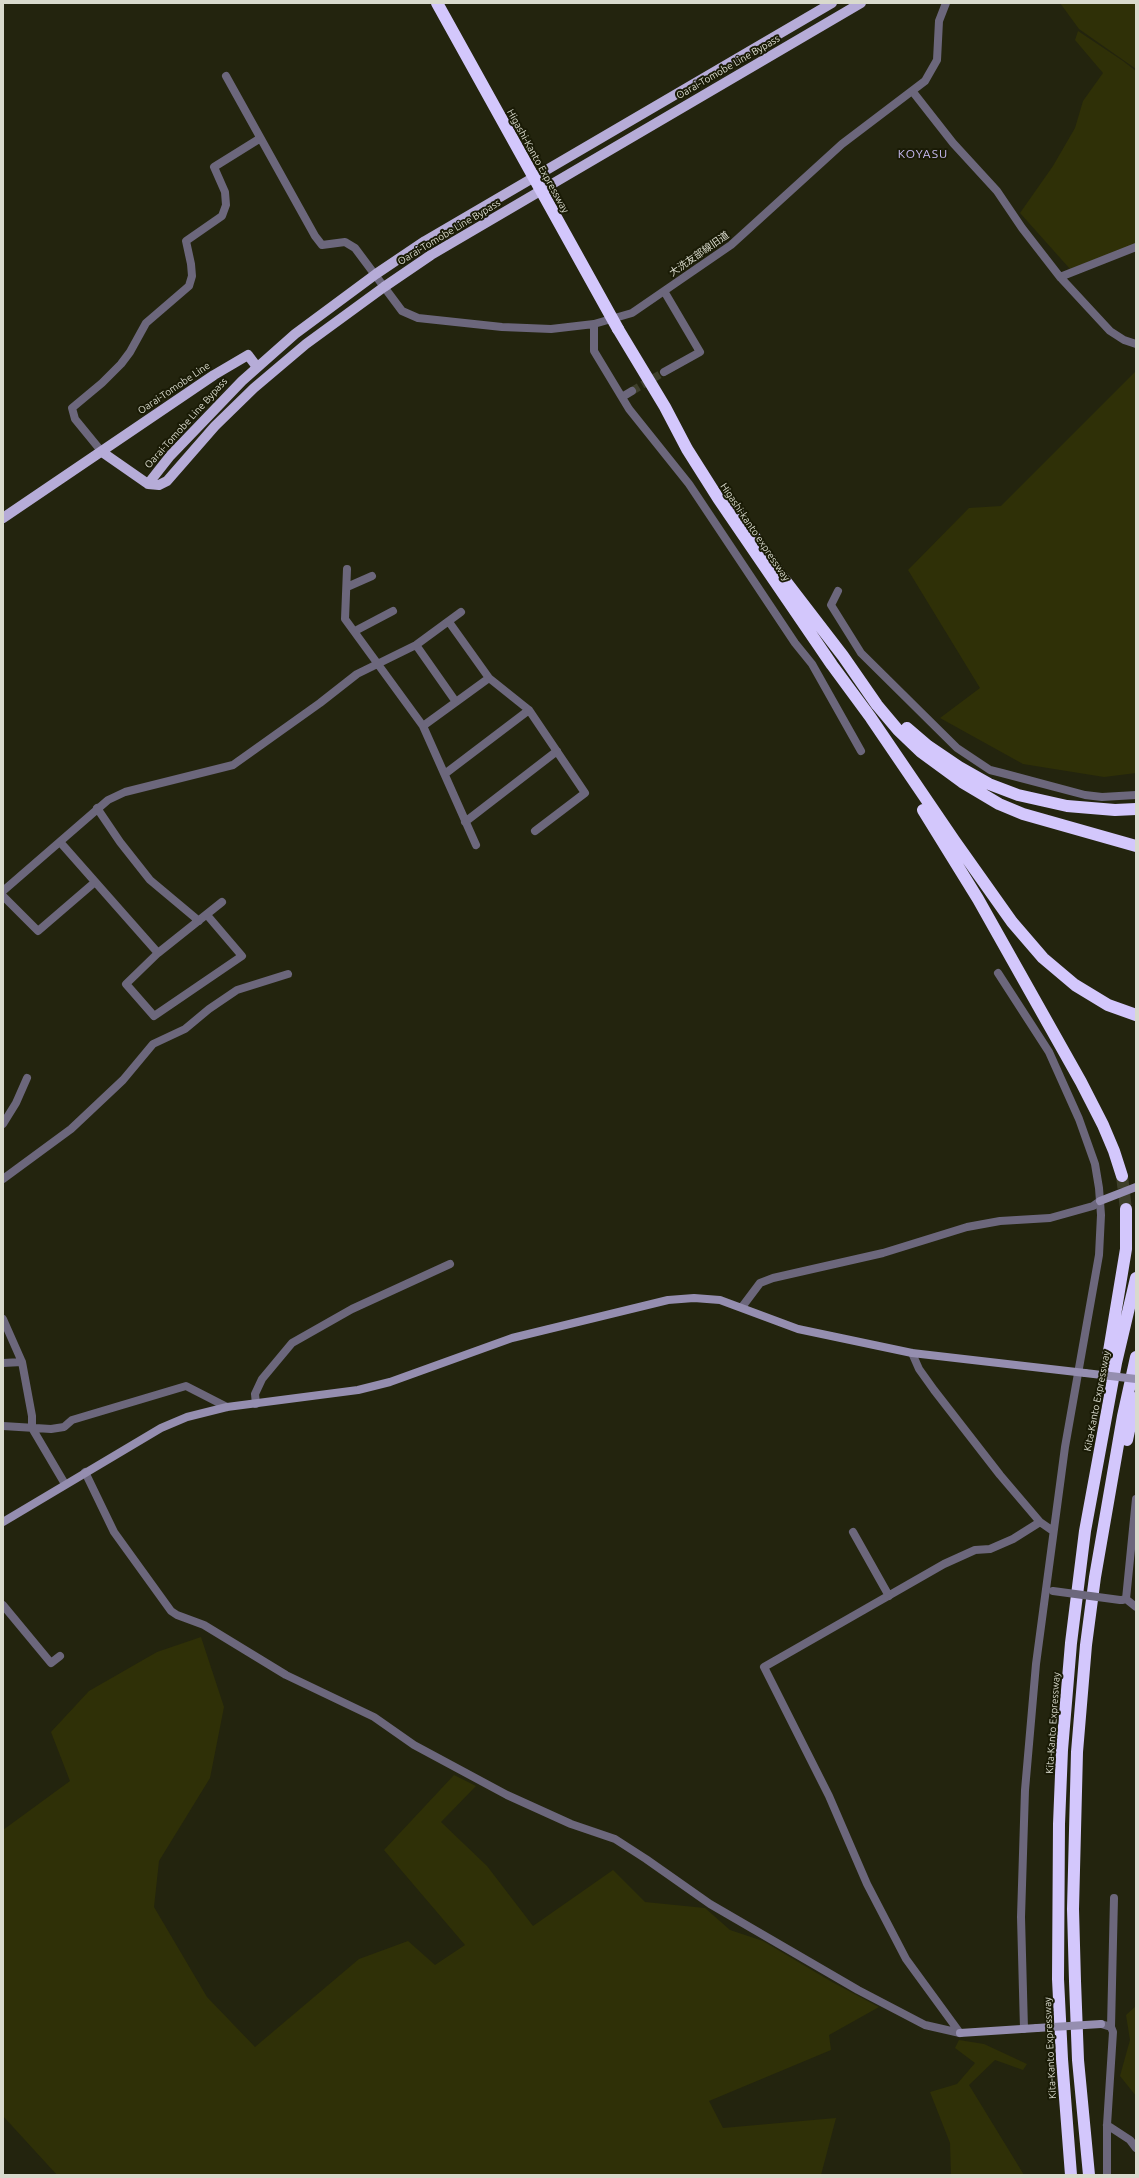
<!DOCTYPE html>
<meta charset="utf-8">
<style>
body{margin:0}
#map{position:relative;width:1139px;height:2178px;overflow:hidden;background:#23240e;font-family:Ubuntu,sans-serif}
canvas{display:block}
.frame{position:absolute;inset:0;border:4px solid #d9dacd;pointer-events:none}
</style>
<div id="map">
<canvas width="1139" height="2178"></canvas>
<div class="frame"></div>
</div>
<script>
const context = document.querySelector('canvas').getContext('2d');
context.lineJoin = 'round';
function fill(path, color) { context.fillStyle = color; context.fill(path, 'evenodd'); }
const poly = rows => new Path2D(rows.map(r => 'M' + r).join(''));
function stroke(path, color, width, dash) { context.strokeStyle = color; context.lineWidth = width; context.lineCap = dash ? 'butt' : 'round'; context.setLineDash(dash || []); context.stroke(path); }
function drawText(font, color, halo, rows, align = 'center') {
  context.font = font + ' Ubuntu,"Noto Sans JP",sans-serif'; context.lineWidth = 4; context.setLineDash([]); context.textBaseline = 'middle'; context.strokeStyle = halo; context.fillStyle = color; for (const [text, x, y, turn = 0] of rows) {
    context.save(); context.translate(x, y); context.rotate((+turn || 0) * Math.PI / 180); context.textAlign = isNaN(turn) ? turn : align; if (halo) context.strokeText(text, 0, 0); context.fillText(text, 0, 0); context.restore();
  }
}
fill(poly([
 [1060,3,1136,3,1136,69,1079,29],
 [1078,31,1123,61,1136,71,1136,244,1070,269,1020,213,1053,166,1075,128,1083,101,1103,73,1075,40],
 [1136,371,1136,773,1104,777,1023,764,940,718,980,688,908,570,969,508,1001,506],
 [201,1637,224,1707,210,1778,159,1861,154,1907,207,1997,255,2047,359,1959,408,1941,435,1965,465,1945,384,1850,454,1775,476,1786,441,1822,487,1866,533,1926,613,1870,645,1902,705,1908,730,1930,763,1941,832,1982,879,2007,829,2035,831,2050,709,2101,723,2128,836,2118,821,2175,57,2175,3,2116,3,1830,70,1781,51,1732,89,1691,157,1652],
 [1136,2006,1136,2096,1120,2076,1130,2040,1126,2015],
 [959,2040,984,2044,1027,2064,1023,2070,995,2060,969,2085,1024,2175,951,2175,950,2143,930,2092,957,2084,975,2063,955,2048]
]), '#2f3007');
stroke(poly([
 [632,391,664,372]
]), '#3e3f2b', 8, [8, 4]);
stroke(poly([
 [1122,1176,1126,1209]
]), '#3e3f2b', 12, [12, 6]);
stroke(poly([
 [226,76,315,236,322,245,345,242,355,248,402,311,418,318,502,327,551,329,594,324,632,313,731,245,842,144,925,81,937,60,939,21,946,3],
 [913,92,953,143,997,191,1022,228,1060,277,1110,331,1124,340,1136,344],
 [1060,277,1136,247],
 [594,324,594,351,629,409,689,484,795,643,812,664,861,751],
 [664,372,700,352,664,291],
 [622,397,632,391],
 [102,452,75,419,72,408,102,383,121,364,130,352,146,323,189,286,192,276,191,264,186,241,222,216,226,205,225,192,214,167,259,139],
 [347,569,345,619,423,726,476,845],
 [347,587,372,576],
 [838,591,831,605,861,653,957,748,990,770,1002,773,1085,795,1102,797,1136,795],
 [449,622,489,678,529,710,585,793,535,831],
 [355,631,393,611],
 [416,645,456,702],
 [423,726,489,678],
 [446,773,529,710],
 [97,808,120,842,150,880,199,921],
 [465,822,557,751],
 [60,842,158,953],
 [3,891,108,800,125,792,233,765,320,703,357,674,416,645,461,612],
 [3,896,38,931,95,882],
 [207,915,242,956,154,1016,126,984,158,953,222,902],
 [998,973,1049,1052,1079,1119,1095,1164,1099,1188,1101,1215,1099,1255,1065,1447,1036,1664,1025,1790,1021,1917,1024,2029],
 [3,1124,16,1103,27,1078],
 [3,1179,71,1129,123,1080,153,1044,185,1029,209,1009,237,990,288,974],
 [742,1307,760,1283,773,1278,883,1253,967,1227,1000,1221,1050,1218,1093,1206,1100,1201],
 [3,1319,22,1362,32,1416,32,1428,65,1484],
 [912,1353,919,1369,934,1390,1000,1475,1040,1522,1053,1531],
 [3,1363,22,1362],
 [256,1404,255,1394,262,1379,292,1343,352,1309,450,1264],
 [3,1426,51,1429,64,1427,72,1420,186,1386,227,1407],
 [85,1472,114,1532,171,1611,177,1615,204,1625,286,1675,374,1717,414,1745,507,1795,571,1824,615,1839,646,1859,710,1904,858,1990,925,2025,960,2033],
 [853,1532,889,1596],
 [1126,1599,1136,1499],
 [1122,1600,1126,1599,1136,1607],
 [3,1605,51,1663,60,1656],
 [1101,2024,1111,2027,1113,2032,1107,2125,1107,2175],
 [1111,2027,1114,1898],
 [960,2033,906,1959,867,1884,829,1796,764,1667,944,1564,975,1550,990,1549,1013,1539,1040,1522],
 [1107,2125,1130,2140,1136,2148]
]), '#6c677c', 8);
stroke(poly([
 [1100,1201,1136,1187],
 [3,1522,161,1428,187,1417,227,1407,358,1390,390,1382,512,1338,668,1300,694,1298,720,1300,798,1329,912,1353,1085,1373],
 [960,2033,1037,2028]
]), '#958eb0', 8);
stroke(poly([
 [102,452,148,484],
 [148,484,159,485,167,481,215,426,254,388,306,344,384,287,431,255,861,3],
 [148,484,170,456,242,381,295,334,376,274,425,241,832,3],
 [3,518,214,375,248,355,257,367]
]), '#b6acd8', 10);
stroke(poly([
 [618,329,665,407,687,449,718,498,832,665,871,718,954,840,1012,922,1043,958,1075,985,1108,1005,1136,1015],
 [731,503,780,574,843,656,877,705,898,730,921,752,962,782,999,804,1023,814,1136,846],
 [907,728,928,746,959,767,989,784,1018,795,1067,806,1115,810,1136,809],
 [923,810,978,899,1081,1082,1103,1125,1114,1151,1122,1176],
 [1105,1375,1126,1249,1126,1209],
 [1127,1440,1136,1398],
 [1071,2175,1062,2059,1058,1979,1059,1824,1062,1750,1071,1643,1085,1531,1116,1363,1136,1278],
 [1089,2175,1078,2060,1075,1981,1073,1909,1077,1752,1086,1645,1095,1577,1123,1416,1136,1357]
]), '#d3c7fc', 12);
stroke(poly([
 [1053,1591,1120,1600]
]), '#6c677c', 8);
stroke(poly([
 [1085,1373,1136,1379],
 [1037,2028,1101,2024]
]), '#958eb0', 8);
stroke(poly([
 [437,3,618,329]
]), '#d3c7fc', 12);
drawText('10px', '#d9dacd', '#1a1b06', [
 ["Oarai-Tomobe Line Bypass",728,67,-30],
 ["Higashi-Kanto Expressway",538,161,61],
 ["Oarai-Tomobe Line Bypass",449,232,-31],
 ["大洗友部線旧道",699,254,-35],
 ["Oarai-Tomobe Line",174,388,-34],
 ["Oarai-Tomobe Line Bypass",186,423,-48],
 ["Higashi-kanto expressway",755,532,56],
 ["Kita-Kanto Expressway",1097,1401,-79],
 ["Kita-Kanto Expressway",1053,1723,-86],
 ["Kita-Kanto Expressway",1050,2048,-93]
]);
context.letterSpacing = '1px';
drawText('12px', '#cabdf6', '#1a1b06', [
 ["KOYASU",923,154]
]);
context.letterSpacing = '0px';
</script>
